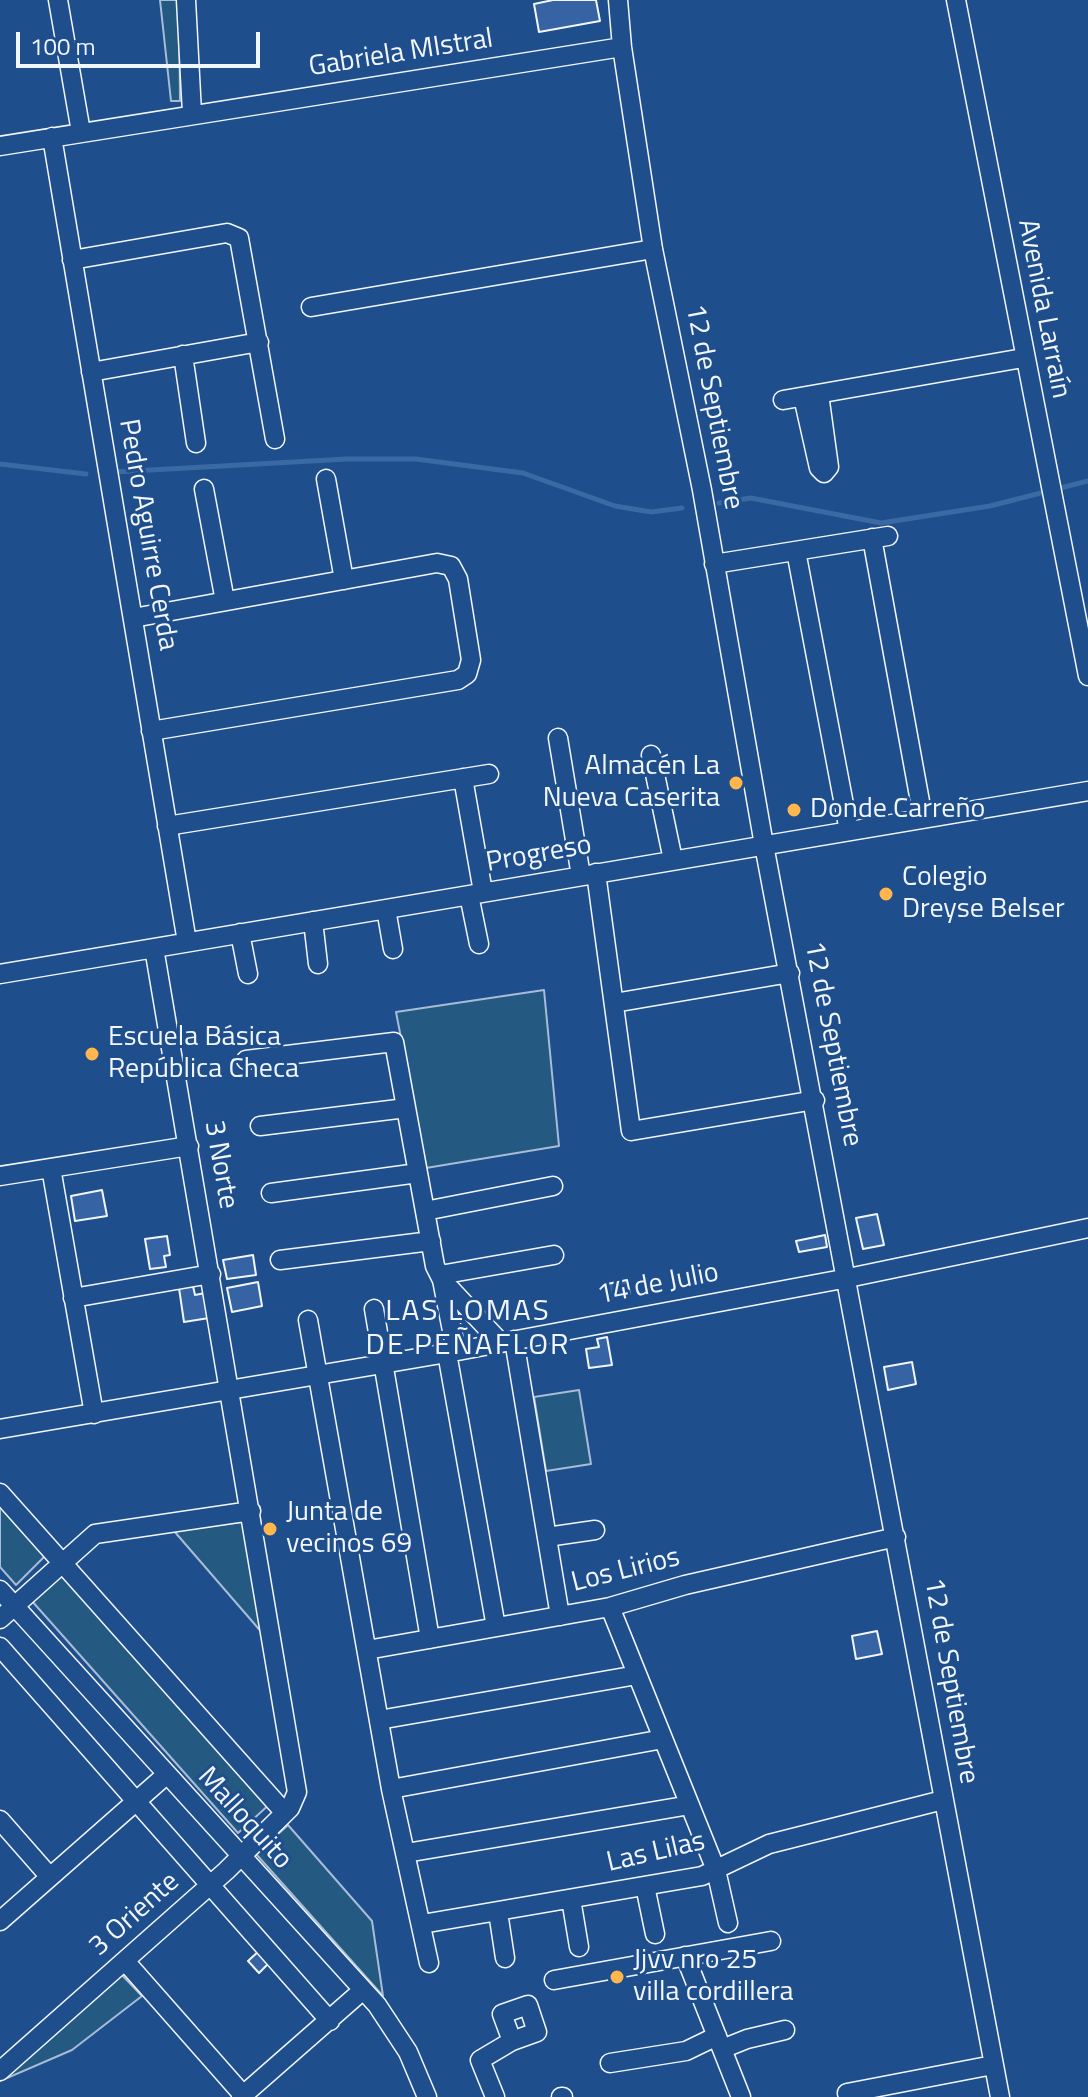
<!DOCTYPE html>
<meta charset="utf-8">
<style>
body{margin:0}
#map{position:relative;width:1088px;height:2097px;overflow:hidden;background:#1f4e8c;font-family:"Titillium Web",sans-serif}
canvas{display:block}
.scale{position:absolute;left:16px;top:32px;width:244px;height:36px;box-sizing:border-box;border:4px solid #f2f6ff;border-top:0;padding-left:10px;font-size:24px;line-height:28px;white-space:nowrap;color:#f2f6ff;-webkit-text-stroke:6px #1f4e8c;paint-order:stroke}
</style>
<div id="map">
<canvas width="1088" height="2097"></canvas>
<div class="scale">100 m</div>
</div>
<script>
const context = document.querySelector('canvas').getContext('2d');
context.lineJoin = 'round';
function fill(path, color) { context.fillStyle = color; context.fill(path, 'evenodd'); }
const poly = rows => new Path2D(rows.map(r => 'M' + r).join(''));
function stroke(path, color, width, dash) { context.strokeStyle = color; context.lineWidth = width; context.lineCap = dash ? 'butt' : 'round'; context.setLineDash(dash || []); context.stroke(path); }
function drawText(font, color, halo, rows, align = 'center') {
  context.font = font + ' "Titillium Web",sans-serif'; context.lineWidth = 6; context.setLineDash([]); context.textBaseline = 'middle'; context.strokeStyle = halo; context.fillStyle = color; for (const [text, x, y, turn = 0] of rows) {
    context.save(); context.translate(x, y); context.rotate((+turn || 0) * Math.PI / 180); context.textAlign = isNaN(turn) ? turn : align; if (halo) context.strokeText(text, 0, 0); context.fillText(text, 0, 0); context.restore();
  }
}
const green = poly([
 [160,0,179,0,180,101,171,101,160,0],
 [544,990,559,1146,426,1168,396,1012,544,990],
 [579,1390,591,1464,546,1471,534,1397,579,1390],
 [0,1498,47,1554,16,1585,0,1567,0,1498],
 [249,1521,264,1635,174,1531,249,1521],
 [62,1571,272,1802,238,1833,31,1600,62,1571],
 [288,1825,372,1921,383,1996,256,1854,288,1825],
 [120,1973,142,1996,72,2050,0,2081,120,1973]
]);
fill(green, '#245a82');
stroke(green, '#a8bbd7', 2);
stroke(poly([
 [0,464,86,474],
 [115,472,347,459,416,459,523,473,615,506,651,512,682,508],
 [719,503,751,498,881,523,990,506,1088,481]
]), '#3b69a3', 5);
const building = poly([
 [596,0,600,21,539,32,534,4,553,0,596,0],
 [102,1190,107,1216,75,1221,71,1196,102,1190],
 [877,1214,884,1245,863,1249,856,1218,877,1214],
 [825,1235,827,1247,799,1252,796,1241,825,1235],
 [167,1236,170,1255,164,1256,166,1267,150,1269,145,1239,167,1236],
 [253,1255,256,1275,227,1279,223,1260,253,1255],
 [627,1280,630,1294,610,1298,607,1284,627,1280],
 [258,1282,262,1306,232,1312,227,1288,258,1282],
 [193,1286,195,1295,205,1293,209,1318,184,1322,179,1288,193,1286],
 [607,1337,612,1365,589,1368,586,1349,599,1347,597,1339,607,1337],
 [912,1362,916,1384,888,1390,884,1367,912,1362],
 [877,1631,882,1654,856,1659,852,1636,877,1631],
 [260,1950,271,1961,259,1973,248,1961,260,1950]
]);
fill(building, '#3563a3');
stroke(building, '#f2f6ff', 2);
const minor = poly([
 [58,0,81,132],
 [186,0,192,113],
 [618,0,622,47,653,249,702,490,764,845,1000,2097],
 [956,0,1088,676],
 [52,137,187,942],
 [0,146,622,47],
 [72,260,227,233,239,238,275,439],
 [311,307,653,249],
 [183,355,196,443],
 [91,372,259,342],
 [803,397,819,468,824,473,829,467,819,394],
 [783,400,1023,358],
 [326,479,344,580],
 [204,489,225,601],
 [872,538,923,818],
 [796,551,849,831],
 [714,564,888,536],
 [133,618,437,563,451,566,458,579,471,660,467,674,458,680,151,731],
 [558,738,581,876],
 [651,755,673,860],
 [463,778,483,892],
 [167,826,489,774],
 [596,873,631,1131,815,1100],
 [469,895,479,944],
 [386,909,393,949],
 [313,921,318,964],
 [240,933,248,974],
 [0,974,1088,791],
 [614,1003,790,973],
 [246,1060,394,1042,435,1266,442,1280,456,1351],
 [260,1126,406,1108],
 [51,1168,94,1414],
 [0,1176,189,1146],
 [271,1193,418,1173],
 [425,1211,553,1186],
 [280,1260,431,1241],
 [440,1275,554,1255],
 [443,1281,501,1343],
 [73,1298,211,1274],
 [374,1309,430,1639],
 [308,1320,391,1789,429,1963],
 [514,1340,560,1616],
 [447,1353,496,1627],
 [0,1429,447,1353,848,1278,1088,1228],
 [0,1493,285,1813],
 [547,1537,595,1530],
 [0,1590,377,2005,408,2052,427,2097],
 [610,1607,716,1870,728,1923],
 [0,1619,95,1534,251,1511],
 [0,1647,330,2021],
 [367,1650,610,1607,685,1585,896,1537],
 [379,1720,637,1675],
 [391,1789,663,1739],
 [0,1820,50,1877],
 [406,1853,690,1805],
 [645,1886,655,1934],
 [571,1899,579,1947],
 [498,1912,505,1958],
 [0,1921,166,1775],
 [422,1924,702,1876,769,1844,943,1800],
 [685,1956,741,2097],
 [125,1961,244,2096],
 [554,1980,771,1941],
 [722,2049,747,2039,785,2030],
 [610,2063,686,2051,717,2036],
 [0,2071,226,1871,290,1808,297,1792,154,948],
 [847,2093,993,2065],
 [241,2097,363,1990],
 [495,2097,480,2060,512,2041,537,2032,528,2005,502,2014,512,2041],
 [561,2097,563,2097]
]);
stroke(minor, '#f2f6ff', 21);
stroke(minor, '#1f4e8c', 18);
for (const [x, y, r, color] of [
 [736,783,8,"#ffb74d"],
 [794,810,8,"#ffb74d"],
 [886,894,8,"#ffb74d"],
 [92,1054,8,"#ffb74d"],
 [270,1529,8,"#ffb74d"],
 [617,1977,8,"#ffb74d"]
]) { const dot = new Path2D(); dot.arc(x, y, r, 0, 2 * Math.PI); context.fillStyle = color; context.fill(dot); stroke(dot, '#1f4e8c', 3); }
drawText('28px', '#f2f6ff', '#1f4e8c', [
 ["Gabriela MIstral",401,54,-9],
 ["Avenida Larraín",1043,309,79],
 ["12 de Septiembre",713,407,79],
 ["Pedro Aguirre Cerda",147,535,80],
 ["Progreso",539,855,-10],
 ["12 de Septiembre",832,1044,79],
 ["3 Norte",220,1165,80],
 ["14 de Julio",658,1285,-11],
 ["Los Lirios",626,1571,-14],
 ["12 de Septiembre",950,1681,80],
 ["Malloquito",244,1819,48],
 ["Las Lilas",656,1853,-13],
 ["3 Oriente",135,1915,-42]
]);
drawText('28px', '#f2f6ff', '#1f4e8c', [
 ["Almacén La",720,767,"right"],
 ["Nueva Caserita",720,799,"right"],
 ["Donde Carreño",810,810],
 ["Colegio",902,878],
 ["Dreyse Belser",902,910],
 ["Escuela Básica",108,1038],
 ["República Checa",108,1070],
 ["Junta de",286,1513],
 ["vecinos 69",286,1545],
 ["Jjvv nro 25",633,1961],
 ["villa cordillera",633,1993]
], 'left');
context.letterSpacing = '2px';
drawText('30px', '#f2f6ff', '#1f4e8c', [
 ["LAS LOMAS",468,1313],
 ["DE PEÑAFLOR",468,1347]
]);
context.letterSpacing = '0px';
</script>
